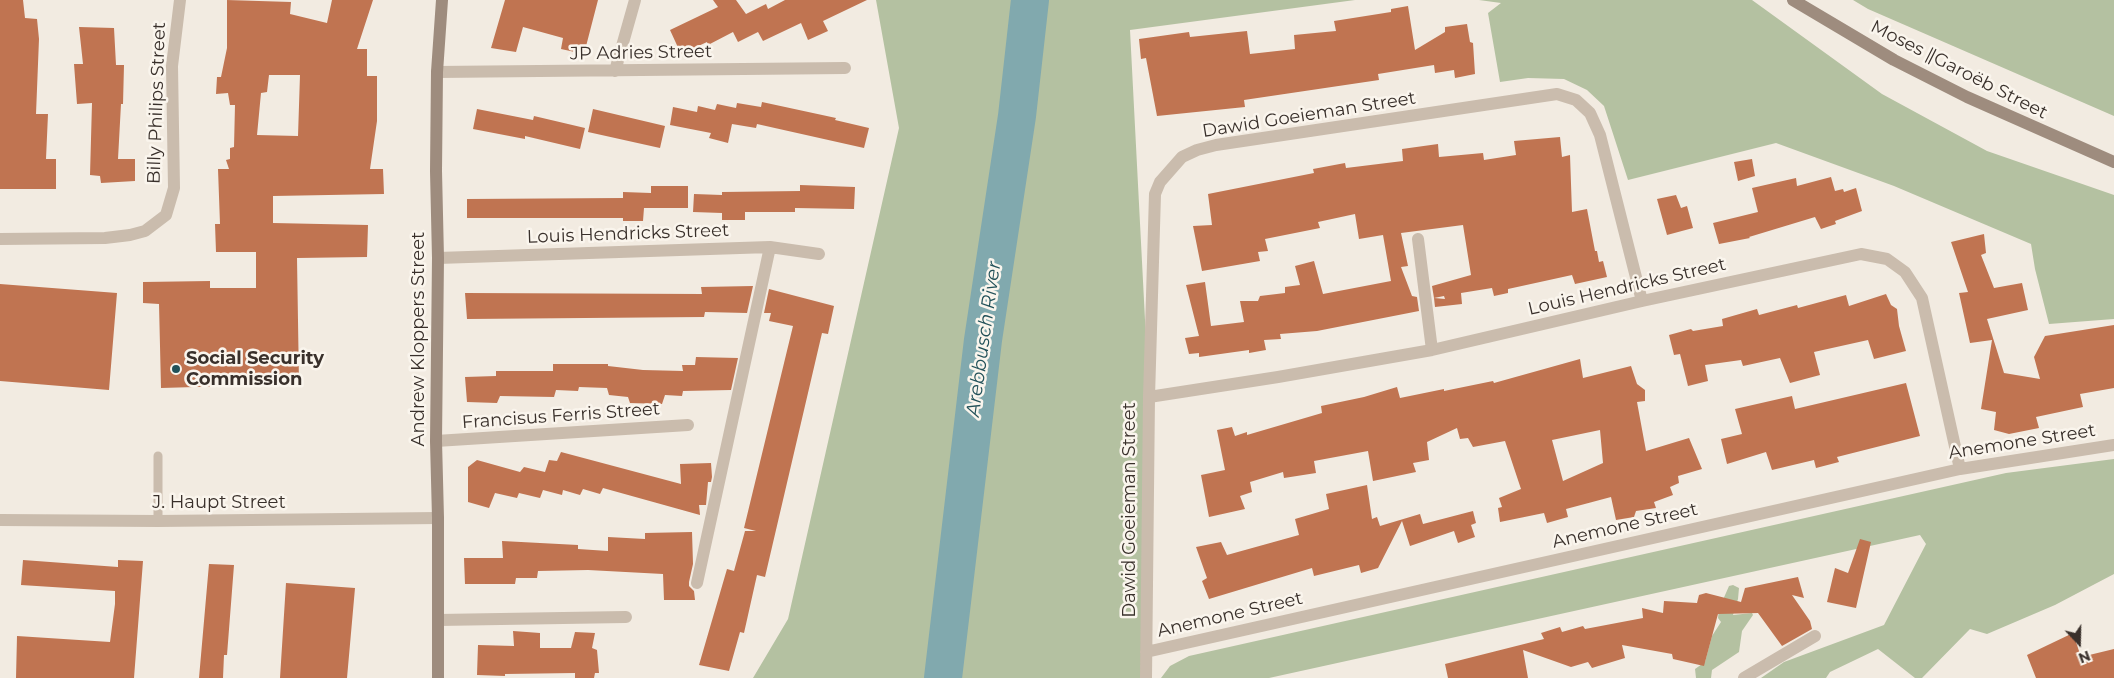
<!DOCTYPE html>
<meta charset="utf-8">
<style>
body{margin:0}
#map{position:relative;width:2114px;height:678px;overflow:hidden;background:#f2ebe1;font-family:Montserrat,sans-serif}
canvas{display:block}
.north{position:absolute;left:2054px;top:618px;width:50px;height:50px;-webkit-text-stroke:4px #faf5ed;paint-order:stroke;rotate:159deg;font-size:14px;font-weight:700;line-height:20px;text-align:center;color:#39302b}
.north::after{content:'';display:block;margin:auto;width:18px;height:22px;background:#39302b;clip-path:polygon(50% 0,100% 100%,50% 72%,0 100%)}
</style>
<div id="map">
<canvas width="2114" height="678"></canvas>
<div class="north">N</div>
</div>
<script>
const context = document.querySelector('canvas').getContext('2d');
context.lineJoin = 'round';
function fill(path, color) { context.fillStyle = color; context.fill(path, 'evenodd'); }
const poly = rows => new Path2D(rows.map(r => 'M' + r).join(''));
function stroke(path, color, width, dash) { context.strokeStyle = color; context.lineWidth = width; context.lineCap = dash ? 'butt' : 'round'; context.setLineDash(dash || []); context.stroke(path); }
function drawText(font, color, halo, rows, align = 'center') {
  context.font = font + ' Montserrat,sans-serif'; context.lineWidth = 5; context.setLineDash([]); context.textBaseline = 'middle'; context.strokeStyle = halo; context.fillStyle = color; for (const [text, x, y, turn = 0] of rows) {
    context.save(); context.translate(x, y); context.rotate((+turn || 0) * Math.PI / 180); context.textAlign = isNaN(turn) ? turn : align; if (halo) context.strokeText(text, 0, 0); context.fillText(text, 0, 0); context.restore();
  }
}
fill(poly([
 [876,0,1355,0,1130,30,1149,397,1146,678,753,678,788,619,899,128],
 [1479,0,1752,0,1882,94,1987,151,2114,195,2114,319,2049,324,2035,269,2031,244,1894,186,1776,143,1628,180,1604,106,1587,90,1564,79,1528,78,1500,82,1488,13,1501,3],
 [1853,0,2114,0,2114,116,1868,9],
 [2114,459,2114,574,2055,605,1987,634,1970,629,1922,678,1915,678,1878,649,1830,672,1826,678,1761,678,1784,662,1884,625,1926,544,1920,535,1269,678,1161,678,1170,666,1189,656,2006,473],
 [1733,585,1739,588,1738,599,1733,615,1752,613,1753,615,1742,631,1739,652,1712,670,1711,678,1696,678,1695,669,1705,662,1712,636,1721,622,1718,618,1719,609,1729,586]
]), '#b4c1a1');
stroke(poly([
 [943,678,983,340,1017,116,1030,0]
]), '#81a9ae', 38);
fill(poly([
 [0,0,23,0,25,18,37,19,39,39,36,114,48,114,46,159,56,159,56,189,0,189],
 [227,0,291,2,290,14,327,23,332,0,373,0,357,49,367,49,367,76,377,76,377,121,370,169,383,169,384,194,273,196,273,223,368,225,367,257,297,258,299,384,161,388,159,304,143,303,143,282,210,281,210,288,256,288,256,252,216,252,215,224,220,224,218,169,229,169,226,160,230,159,230,148,234,147,235,105,230,105,228,93,216,94,217,77,221,77,227,48],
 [269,75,300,75,298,136,257,135,261,93,267,92],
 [505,0,598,0,584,54,561,49,563,38,523,27,516,52,491,48],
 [713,0,736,0,746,14,766,4,768,9,785,0,867,0,823,21,828,31,808,40,801,23,763,41,758,32,738,42,733,32,708,45,707,42,681,54,670,30,718,7],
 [1408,6,1415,50,1445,32,1445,27,1467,24,1470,42,1473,43,1475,74,1455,78,1454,70,1435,73,1434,65,1378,74,1379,80,1244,100,1245,107,1157,116,1146,58,1141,59,1139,39,1189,32,1190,37,1247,31,1250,54,1295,49,1294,35,1336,31,1334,21,1391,12,1391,9],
 [79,27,114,28,116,65,124,65,123,104,121,104,118,159,135,159,135,181,101,183,100,176,90,175,92,103,77,104,74,64,83,64],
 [762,102,836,118,835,120,869,128,864,148,757,124,756,128,732,124,728,143,709,138,711,133,670,125,673,107,697,112,698,106,715,110,717,104,736,108,737,103,761,107],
 [477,109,533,120,534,116,585,128,580,149,525,136,525,139,473,129],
 [593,109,665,126,660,148,588,132],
 [1560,137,1562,157,1570,155,1572,212,1587,209,1595,251,1597,251,1599,262,1603,261,1607,277,1575,284,1572,275,1508,289,1508,293,1494,296,1492,288,1461,293,1462,304,1435,307,1434,298,1445,299,1444,296,1434,298,1432,286,1471,275,1463,225,1401,233,1408,266,1401,267,1412,296,1417,297,1419,311,1317,331,1280,334,1281,339,1264,340,1266,350,1249,353,1249,350,1199,357,1199,353,1189,354,1185,338,1199,336,1186,285,1205,282,1211,326,1244,322,1240,301,1258,301,1260,296,1285,293,1285,287,1300,285,1295,266,1314,261,1323,294,1391,281,1383,235,1359,239,1355,214,1318,222,1320,228,1265,239,1268,251,1258,252,1260,261,1202,271,1193,226,1212,225,1208,194,1314,173,1313,169,1345,163,1346,168,1403,161,1402,149,1438,144,1439,157,1483,153,1484,160,1516,155,1514,141],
 [1752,159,1755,176,1738,181,1734,162],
 [1831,177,1835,191,1843,189,1844,192,1856,188,1862,211,1835,221,1836,224,1821,229,1815,217,1749,237,1750,238,1719,244,1713,223,1758,212,1752,188,1796,178,1797,186],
 [800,185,855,187,854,209,795,208,795,212,745,212,745,220,722,220,722,213,693,212,694,194,722,195,722,192,800,191],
 [651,186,688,186,688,208,644,208,643,221,623,221,623,218,467,218,467,199,623,198,623,192,651,193],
 [1676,195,1681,208,1687,206,1693,228,1667,235,1657,199],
 [1984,234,1986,253,1981,255,1994,288,2022,283,2028,310,1987,319,2004,373,2040,379,2034,357,2045,336,2114,325,2114,388,2080,394,2083,407,2036,417,2039,428,2009,434,1994,430,1996,412,1981,409,1992,340,1970,343,1959,293,1968,292,1951,242],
 [0,284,117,293,109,390,0,381],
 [753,286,747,313,705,312,704,317,467,319,465,293,702,294,701,287],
 [769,289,834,306,828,334,822,333,765,577,757,575,744,633,740,632,729,671,699,665,727,569,734,571,745,531,756,531,744,528,793,326,769,321,771,313,764,313],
 [1886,294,1891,305,1897,309,1899,326,1906,351,1874,359,1868,340,1814,352,1820,375,1790,383,1780,358,1743,366,1741,360,1705,365,1708,381,1688,386,1680,354,1674,355,1669,335,1691,329,1693,331,1723,326,1722,319,1757,309,1759,315,1797,305,1798,308,1846,295,1849,306],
 [696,357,738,358,731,390,683,391,682,396,665,395,662,404,630,403,628,397,609,395,607,388,579,387,578,391,556,390,554,397,500,396,497,403,467,402,465,377,496,376,496,371,553,371,553,364,608,364,608,366,643,370,683,371,682,365,695,365],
 [1580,359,1583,378,1631,366,1637,384,1645,390,1645,401,1637,402,1646,451,1689,438,1702,469,1678,476,1679,483,1670,487,1673,495,1654,502,1656,508,1636,511,1634,517,1616,520,1611,497,1566,509,1568,517,1547,523,1544,513,1500,522,1498,508,1502,507,1499,498,1521,489,1505,441,1473,447,1468,438,1460,439,1457,428,1427,442,1429,460,1413,463,1416,472,1373,481,1368,451,1314,461,1316,473,1284,478,1283,472,1250,482,1252,492,1240,496,1245,509,1209,517,1201,475,1225,470,1217,430,1232,427,1235,436,1247,432,1247,435,1322,413,1321,406,1364,397,1397,387,1400,398,1444,389,1444,391,1493,381,1494,383],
 [1600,430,1603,463,1563,481,1552,440],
 [1906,383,1920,436,1837,457,1839,462,1816,468,1814,460,1772,470,1766,452,1727,464,1721,439,1742,434,1735,409,1792,396,1795,409],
 [561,452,681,484,680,464,711,463,712,477,711,482,708,482,706,505,699,505,700,515,603,488,600,494,583,489,580,495,563,490,562,495,543,490,540,498,519,493,517,498,495,493,489,508,468,502,468,467,477,460,520,472,524,467,545,472,549,460,557,461],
 [1367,485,1372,519,1377,517,1380,526,1420,514,1423,524,1473,511,1476,523,1471,525,1475,537,1458,543,1454,531,1410,546,1402,521,1378,568,1361,573,1359,565,1314,576,1312,568,1209,599,1202,581,1207,578,1196,547,1221,542,1227,555,1299,535,1295,519,1329,509,1326,494],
 [692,532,693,564,689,582,689,586,694,591,695,600,664,600,663,574,588,570,538,571,537,578,516,578,515,584,465,584,464,558,503,558,502,541,578,545,578,549,608,551,608,537,645,539,645,533],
 [1860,539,1871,542,1856,608,1827,602,1835,568,1848,573],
 [23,560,118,567,118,560,143,561,134,678,16,678,17,636,110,642,115,604,115,591,21,585],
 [209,564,234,565,227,655,224,655,223,678,199,678],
 [1798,577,1804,598,1792,595,1810,621,1812,629,1782,646,1758,613,1718,614,1704,666,1673,659,1672,654,1622,645,1625,658,1592,668,1588,662,1571,667,1523,650,1528,678,1448,678,1445,664,1544,639,1541,633,1560,627,1562,632,1583,626,1585,629,1643,618,1642,608,1663,613,1664,601,1697,603,1699,595,1706,593,1741,602,1745,588],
 [286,583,355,588,347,678,280,678],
 [513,631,540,633,540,648,571,648,575,632,595,633,592,648,597,650,599,673,595,673,594,678,575,678,575,673,505,674,505,676,477,675,478,645,514,646],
 [2073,633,2081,657,2114,649,2114,678,2036,678,2027,655]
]), '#c07451');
stroke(poly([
 [158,521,158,456]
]), '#cabcad', 9);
stroke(poly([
 [615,71,635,0],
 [437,72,845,68],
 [0,239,105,238,130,235,145,231,166,215,174,188,172,66,180,0],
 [1418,239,1432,350],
 [438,258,770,247,819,254],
 [1149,397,1278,377,1432,350,1642,301,1861,254,1887,259,1905,272,1922,298,1960,469],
 [436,441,688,425],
 [0,520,158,521,438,518],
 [697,583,770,247],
 [438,620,626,617],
 [1146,652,1960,469,2114,445],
 [1146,678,1149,397,1155,194,1160,182,1182,157,1197,150,1216,145,1557,94,1576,100,1590,113,1600,135,1642,301],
 [1744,678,1815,636]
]), '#cabcad', 12);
stroke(poly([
 [1793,0,1894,60,1967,97,2114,162],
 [438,678,438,518,436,441,438,258,436,171,437,72,442,0]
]), '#9e8c7e', 12);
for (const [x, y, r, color] of [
 [176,369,5,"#225159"]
]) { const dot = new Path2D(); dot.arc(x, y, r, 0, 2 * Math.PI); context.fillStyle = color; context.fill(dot); stroke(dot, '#faf5ed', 2); }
drawText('18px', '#39302b', '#faf5ed', [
 ["JP Adries Street",641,53,-1],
 ["Moses ǁGaroëb Street",1959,70,27],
 ["Billy Philips Street",157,103,-88],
 ["Dawid Goeieman Street",1309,115,-9],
 ["Louis Hendricks Street",628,234,-2],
 ["Louis Hendricks Street",1627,287,-13],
 ["Andrew Kloppers Street",419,339,-90],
 ["Francisus Ferris Street",561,416,-4],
 ["Anemone Street",2022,442,-9],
 ["J. Haupt Street",219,503],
 ["Dawid Goeieman Street",1130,510,-90],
 ["Anemone Street",1625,526,-13],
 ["Anemone Street",1230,615,-13]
]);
drawText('bold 18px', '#39302b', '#faf5ed', [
 ["Social Security",186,359],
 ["Commission",186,380]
], 'left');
drawText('italic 19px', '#225159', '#faf5ed', [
 ["Arebbusch River",984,339,-82]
]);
</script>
